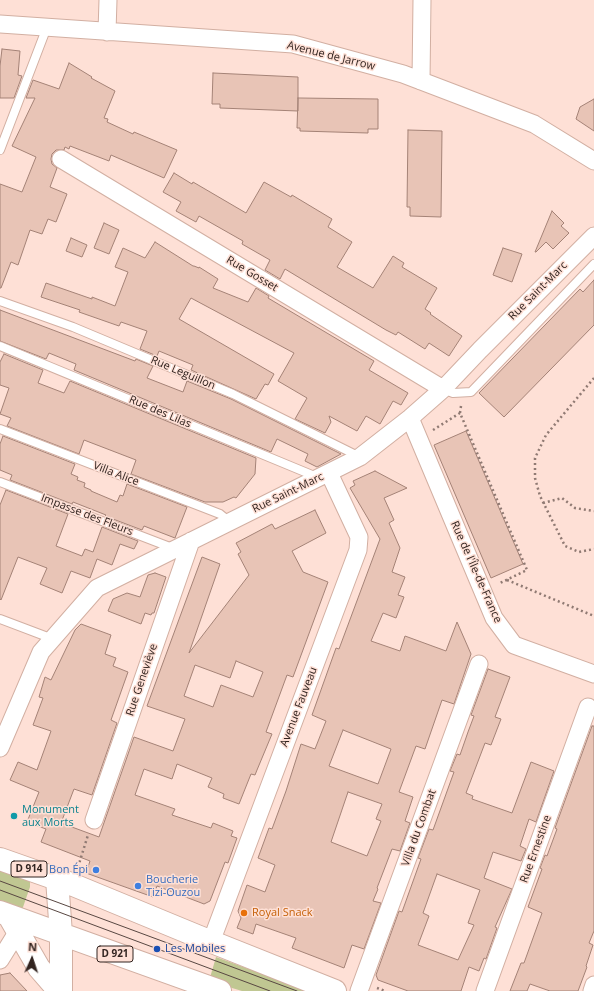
<!DOCTYPE html>
<meta charset="utf-8">
<style>
body{margin:0}
#map{position:relative;width:594px;height:991px;overflow:hidden;background:#fee0d6;font-family:"Open Sans",sans-serif}
canvas{display:block}
.north{position:absolute;left:12px;top:939px;width:40px;height:40px;-webkit-text-stroke:3px #fee0d6;paint-order:stroke;rotate:3deg;font-size:11px;font-weight:700;line-height:16px;text-align:center;color:#322420}
.north::after{content:'';display:block;margin:auto;width:14px;height:18px;background:#322420;clip-path:polygon(50% 0,100% 100%,50% 72%,0 100%)}
</style>
<div id="map">
<canvas width="594" height="991"></canvas>
<div class="north">N</div>
</div>
<script>
const context = document.querySelector('canvas').getContext('2d');
context.lineJoin = 'round';
function fill(path, color) { context.fillStyle = color; context.fill(path, 'evenodd'); }
const poly = rows => new Path2D(rows.map(r => 'M' + r).join(''));
function stroke(path, color, width, dash) { context.strokeStyle = color; context.lineWidth = width; context.lineCap = dash ? 'butt' : 'round'; context.setLineDash(dash || []); context.stroke(path); }
function drawText(font, color, halo, rows, align = 'center') {
  context.font = font + ' "Open Sans",sans-serif'; context.lineWidth = 3; context.setLineDash([]); context.textBaseline = 'middle'; context.strokeStyle = halo; context.fillStyle = color; for (const [text, x, y, turn = 0] of rows) {
    context.save(); context.translate(x, y); context.rotate((+turn || 0) * Math.PI / 180); context.textAlign = isNaN(turn) ? turn : align; if (halo) context.strokeText(text, 0, 0); context.fillText(text, 0, 0); context.restore();
  }
}
fill(poly([
 [0,867,30,881,30,887,22,910,0,905],
 [216,957,309,991,242,991,209,981]
]), '#c0c792');
const building = poly([
 [2,49,20,51,18,75,22,76,14,98,0,98,0,66,2,49],
 [69,63,92,77,91,78,115,91,104,118,108,119,107,122,133,134,134,132,177,150,164,178,111,155,109,161,70,146,69,149,65,147,64,150,56,150,52,154,51,159,52,164,57,168,50,187,67,194,56,222,48,219,42,234,30,230,18,265,11,262,1,288,0,288,0,184,22,192,36,157,12,146,35,98,26,98,33,80,59,89,69,63],
 [213,73,298,77,298,111,220,108,220,104,212,104,213,73],
 [298,98,378,99,378,129,368,129,368,133,300,131,300,128,297,128,298,98],
 [594,99,594,131,576,119,580,107,594,99],
 [408,130,442,131,441,217,410,216,410,207,407,207,408,130],
 [174,173,192,184,193,182,246,213,264,182,291,197,292,195,332,219,328,227,352,242,337,267,373,288,393,256,404,263,402,267,437,288,425,309,431,313,430,314,462,336,449,356,429,343,425,349,398,332,396,335,386,330,285,269,280,279,265,270,270,260,242,244,243,241,199,216,196,222,176,211,181,202,163,192,174,173],
 [552,211,564,223,561,226,569,233,553,249,546,242,536,252,535,252,552,211],
 [104,223,119,230,109,254,94,248,104,223],
 [71,238,87,245,82,257,66,251,71,238],
 [155,242,193,266,194,266,199,268,199,267,218,279,213,288,248,302,256,288,269,296,268,298,374,361,369,370,408,393,401,405,393,401,380,424,366,416,357,431,329,416,331,422,325,433,295,419,307,398,278,381,294,353,191,298,179,319,274,374,268,385,265,384,256,399,191,370,193,365,159,351,157,356,140,349,147,331,121,322,119,326,79,312,80,310,41,297,46,283,92,299,92,297,115,306,128,272,115,267,123,248,145,258,155,242],
 [503,248,522,254,512,282,493,275,503,248],
 [594,280,594,325,504,417,479,393,580,289,583,292,594,280],
 [0,310,135,361,136,359,153,366,147,378,183,392,187,381,231,399,341,454,317,467,305,461,308,454,277,439,271,452,74,370,76,364,49,353,46,359,0,341,0,310],
 [4,354,43,370,38,383,64,393,70,381,256,458,255,474,236,498,234,497,223,502,205,502,131,474,136,460,84,440,79,454,7,426,11,418,0,414,9,388,0,385,0,362,4,354],
 [466,431,523,564,491,578,434,445,466,431],
 [3,436,75,464,71,474,78,477,77,480,85,483,84,487,91,490,91,491,117,502,120,495,123,496,127,484,187,507,175,538,144,526,142,530,105,516,106,515,73,502,72,504,10,480,12,475,0,470,0,444,3,436],
 [375,471,407,488,384,498,394,520,389,523,400,548,392,572,405,577,398,595,404,597,396,618,383,613,371,641,400,651,405,636,446,651,457,622,471,654,454,704,442,700,425,749,416,746,399,792,413,797,405,821,410,823,400,851,392,849,377,888,378,889,373,901,381,903,364,949,352,945,344,968,292,948,296,938,256,924,253,934,237,928,241,918,238,911,247,885,265,892,275,865,258,858,269,828,272,829,286,791,301,744,315,749,326,721,312,715,336,648,339,649,380,539,350,488,355,485,353,481,375,471],
 [343,730,391,749,378,784,329,766,343,730],
 [348,792,382,804,376,819,381,821,367,856,331,842,348,792],
 [6,490,68,514,56,546,82,556,85,549,93,552,102,527,138,541,134,549,120,544,112,565,97,559,90,578,71,571,62,593,40,584,47,568,18,557,1,600,0,599,0,505,6,490],
 [315,510,326,533,292,551,303,572,328,582,293,677,287,675,266,732,272,734,257,770,255,775,251,774,239,804,223,798,224,794,208,787,212,778,177,764,172,779,144,769,135,795,175,809,172,815,211,828,213,823,233,831,231,836,237,838,228,863,225,862,210,901,204,904,157,886,153,897,86,873,90,861,41,842,46,829,27,822,39,792,10,780,18,762,37,770,51,731,33,725,43,698,39,697,45,677,51,680,75,630,81,624,111,635,105,654,116,658,113,666,128,672,111,720,117,723,92,795,74,789,61,823,99,837,134,737,173,751,185,719,147,706,202,557,220,564,189,653,249,575,238,554,241,552,236,543,272,524,275,529,315,510],
 [236,661,263,672,253,697,221,685,213,707,184,696,195,665,230,678,236,661],
 [155,573,166,577,154,613,152,613,151,615,145,613,141,624,108,611,113,599,127,593,140,597,148,575,155,573],
 [488,669,510,677,495,717,501,719,491,745,485,743,466,793,473,796,472,799,512,813,531,762,554,771,536,822,529,819,520,846,526,849,521,861,493,852,484,878,512,889,495,927,497,928,486,959,484,958,479,971,469,967,461,991,408,991,378,980,376,975,399,911,402,912,421,859,418,858,429,829,433,830,454,772,450,771,457,754,460,755,468,732,474,716,471,715,488,669],
 [437,874,480,890,468,923,474,925,458,960,418,945,429,916,423,913,437,874],
 [592,726,594,726,594,931,589,943,593,945,586,966,587,967,578,991,550,991,530,984,527,991,510,991,521,963,524,963,542,913,528,907,542,869,540,868,545,855,547,856,557,829,555,828,592,726],
 [10,973,27,991,0,991,0,975,10,973]
]);
fill(building, '#e8c4b6');
stroke(building, '#a48276', 1);
const service = poly([
 [0,150,47,27],
 [0,301,73,327,233,394,360,457],
 [0,346,317,477],
 [443,389,453,393,471,392,594,264],
 [0,429,220,514,230,522],
 [0,482,175,549],
 [0,619,53,639]
]);
const minor = poly([
 [0,24,293,44,403,74,534,124,594,161],
 [107,32,108,0],
 [421,81,422,0],
 [61,159,443,389],
 [410,418,494,618,514,645,594,674],
 [0,748,41,652,97,588,360,457,410,418,443,389,480,350,594,236],
 [94,820,191,541],
 [211,942,358,550,359,537,329,473],
 [0,960,18,931],
 [359,991,479,664],
 [485,991,588,707],
 [592,991,594,985]
]);
const primary = poly([
 [0,859,71,884,197,936,335,991],
 [57,879,61,934,61,991],
 [0,912,220,991],
 [9,916,39,968,59,991]
]);
stroke(service, '#d2afa2', 10);
stroke(minor, '#d2afa2', 19);
stroke(primary, '#d2afa2', 24);
stroke(poly([
 [594,378,546,435,535,458,535,478,540,496,565,546,579,552,594,549],
 [461,406,460,413,527,570,498,584],
 [433,430,460,413],
 [543,503,562,498,575,508,594,511],
 [507,580,594,616],
 [78,867,88,835],
 [377,988,385,991]
]), '#907a73', 2.5, [2, 3]);
stroke(service, '#fff', 8);
stroke(minor, '#fff', 17);
stroke(primary, '#fff', 22);
stroke(poly([
 [0,881,297,991],
 [0,890,270,991]
]), '#584742', 1);
for (const [x, y, r, color] of [
 [14,816,4,"#0f9aa8"],
 [96,870,4,"#3f7fe0"],
 [138,886,4,"#3f7fe0"],
 [244,913,4,"#e8710a"],
 [157,949,4,"#1a4fb4"]
]) { const dot = new Path2D(); dot.arc(x, y, r, 0, 2 * Math.PI); context.fillStyle = color; context.fill(dot); stroke(dot, '#fee0d6', 1.5); }
for (const [x, y, w] of [
 [29,869,36],
 [115,954,36]
]) { const box = new Path2D(); box.roundRect(x - w / 2, y - 8, w, 16, 3); context.fillStyle = '#fee0d6'; context.fill(box); stroke(box, '#322420', 1); }
drawText('bold 10px', '#322420', null, [
 ["D 914",29,869],
 ["D 921",115,954]
]);
drawText('11px', '#322420', '#fee0d6', [
 ["Avenue de Jarrow",331,56,14],
 ["Rue Gosset",252,274,31],
 ["Rue Saint-Marc",538,291,-45],
 ["Rue Leguillon",183,373,23],
 ["Rue des Lilas",160,412,23],
 ["Villa Alice",116,474,21],
 ["Rue Saint-Marc",288,493,-26],
 ["Impasse des Fleurs",87,515,21],
 ["Rue de l'Île-de-France",476,572,66],
 ["Rue Geneviève",142,680,-71],
 ["Avenue Fauveau",299,707,-69],
 ["Villa du Combat",419,828,-70],
 ["Rue Ernestine",536,849,-70]
]);
drawText('11px', '#0d838f', '#fee0d6', [
 ["Monument",22,810],
 ["aux Morts",22,823]
], 'left');
drawText('11px', '#366cbe', '#fee0d6', [
 ["Bon Épi",88,870],
 ["Boucherie",146,880,"left"],
 ["Tizi-Ouzou",146,893,"left"]
], 'right');
drawText('11px', '#c56008', '#fee0d6', [
 ["Royal Snack",252,913]
], 'left');
drawText('11px', '#164399', '#fee0d6', [
 ["Les Mobiles",165,949]
], 'left');
</script>
